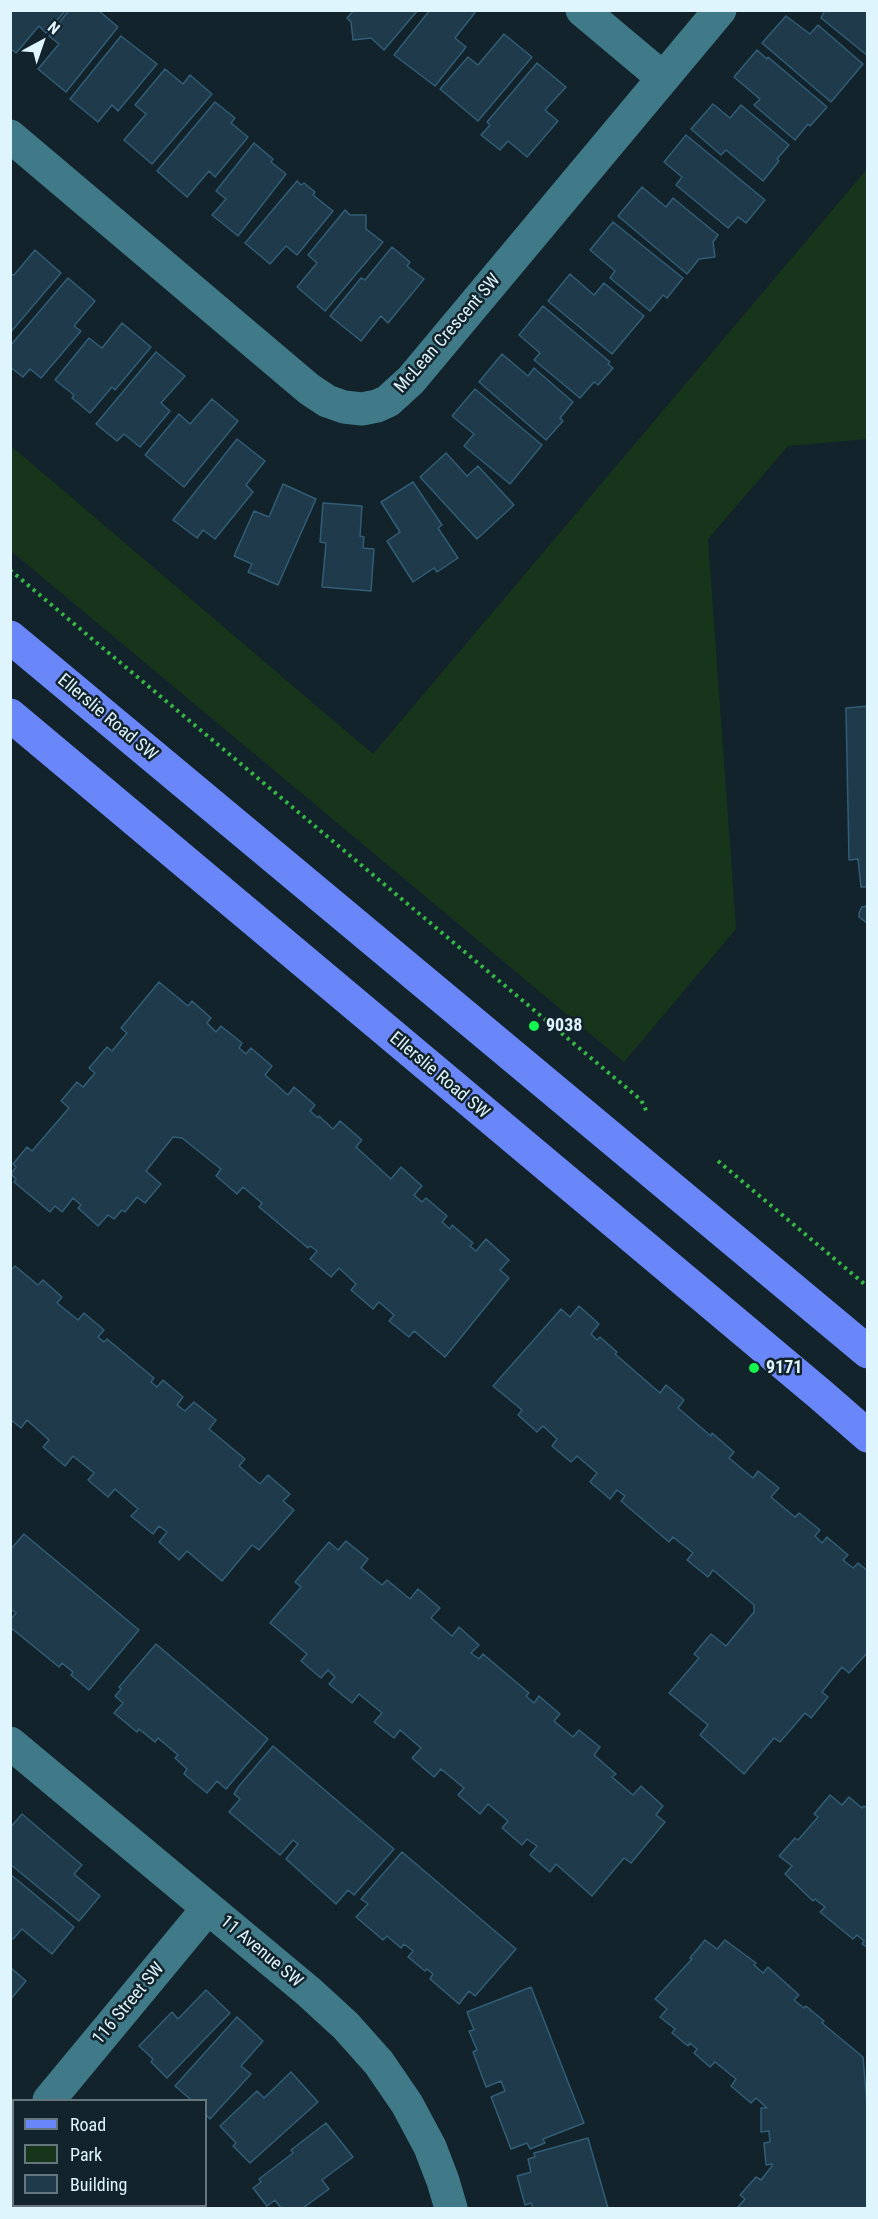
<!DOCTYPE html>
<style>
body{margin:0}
#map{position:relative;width:878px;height:2219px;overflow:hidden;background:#12232b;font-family:"Roboto Condensed",sans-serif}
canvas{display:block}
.frame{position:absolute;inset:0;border:12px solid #def5fe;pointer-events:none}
.legend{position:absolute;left:12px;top:2099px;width:195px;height:108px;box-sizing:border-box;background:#12232b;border:2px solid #64777f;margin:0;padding:8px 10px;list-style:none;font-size:18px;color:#def5fe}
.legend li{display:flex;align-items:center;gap:12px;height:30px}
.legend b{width:30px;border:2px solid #64777f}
.north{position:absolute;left:12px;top:12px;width:60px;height:60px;-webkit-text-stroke:4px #12232b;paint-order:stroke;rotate:40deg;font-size:16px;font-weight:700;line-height:24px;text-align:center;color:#def5fe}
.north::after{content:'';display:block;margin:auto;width:21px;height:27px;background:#def5fe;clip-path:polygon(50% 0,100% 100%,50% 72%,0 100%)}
</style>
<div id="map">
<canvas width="878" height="2219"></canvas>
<div class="frame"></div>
<ul class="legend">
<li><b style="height:8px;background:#6a87f9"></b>Road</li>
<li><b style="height:16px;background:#16351a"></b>Park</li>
<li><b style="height:16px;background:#1f3b4b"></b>Building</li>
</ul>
<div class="north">N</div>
</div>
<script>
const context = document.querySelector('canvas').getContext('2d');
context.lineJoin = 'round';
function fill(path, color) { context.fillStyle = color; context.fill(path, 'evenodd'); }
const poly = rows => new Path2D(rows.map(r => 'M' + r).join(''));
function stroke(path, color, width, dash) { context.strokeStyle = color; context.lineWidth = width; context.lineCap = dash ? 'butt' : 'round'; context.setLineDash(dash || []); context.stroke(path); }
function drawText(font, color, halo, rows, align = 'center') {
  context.font = font + ' "Roboto Condensed",sans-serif'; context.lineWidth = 5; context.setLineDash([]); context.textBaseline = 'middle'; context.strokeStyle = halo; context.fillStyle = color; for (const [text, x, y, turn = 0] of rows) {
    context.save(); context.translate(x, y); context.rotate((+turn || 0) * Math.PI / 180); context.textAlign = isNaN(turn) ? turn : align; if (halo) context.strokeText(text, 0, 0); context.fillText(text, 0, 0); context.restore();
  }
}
fill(poly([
 [867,169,867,439,788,446,708,539,736,929,624,1062,11,551,11,446,373,754]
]), '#16351a');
const building = poly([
 [10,10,66,10,46,33,39,26,16,53,10,48,10,10],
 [69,10,98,10,118,27,66,92,38,69,59,44,49,36,69,10],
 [354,10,418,10,384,50,371,38,353,40,351,22,347,18,354,10],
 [430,10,477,10,455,38,466,47,435,86,394,55,430,10],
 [825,10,868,10,868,56,821,18,825,10],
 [786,16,810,34,818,25,863,64,831,102,762,43,786,16],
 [504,34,532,57,478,121,440,89,468,57,478,65,504,34],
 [121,36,157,64,118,111,112,105,98,122,70,99,121,36],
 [757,50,767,59,768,57,827,107,810,126,808,124,795,140,754,105,760,99,734,77,757,50],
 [537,63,566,87,545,110,558,121,527,157,508,141,500,150,481,135,490,125,487,122,537,63],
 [165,69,183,84,190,75,212,94,152,164,124,140,146,114,135,105,165,69],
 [215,102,235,118,231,123,248,137,215,177,209,171,187,197,157,171,215,102],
 [713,104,730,118,741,105,789,145,777,159,779,161,763,181,726,150,721,155,691,129,713,104],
 [686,135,765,200,746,223,738,217,728,228,676,185,682,177,664,162,686,135],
 [254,143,273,159,271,162,286,174,238,236,212,215,226,199,216,191,254,143],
 [297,181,301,185,304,183,315,192,313,195,333,211,297,255,286,246,270,264,245,243,297,181],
 [642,187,666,207,673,198,718,235,713,242,715,257,699,259,687,274,618,216,642,187],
 [345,210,350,215,366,215,366,229,383,242,325,311,297,287,317,263,308,255,345,210],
 [613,222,683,278,667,298,663,295,650,311,610,278,615,271,590,250,613,222],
 [392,247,410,262,407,266,424,279,388,323,381,316,361,341,330,316,361,278,365,280,392,247],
 [35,250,61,273,10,333,10,274,14,275,35,250],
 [570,274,594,295,604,283,644,316,612,354,548,301,570,274],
 [68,278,95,301,74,326,81,331,41,378,30,369,23,377,10,367,10,346,68,278],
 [543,306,610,362,608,364,613,368,598,385,594,382,580,398,534,360,540,353,519,335,543,306],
 [122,323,151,347,115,390,112,387,90,413,72,398,74,395,55,380,89,338,102,348,122,323],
 [156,352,185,376,161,403,170,411,140,447,124,434,117,441,96,424,156,352],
 [502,354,528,376,534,368,573,402,560,418,563,421,546,440,479,382,502,354],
 [475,389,542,445,510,484,464,446,474,434,452,416,475,389],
 [212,399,238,421,184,487,145,455,179,414,190,424,212,399],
 [237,439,265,461,246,485,253,492,215,539,203,530,197,538,173,520,237,439],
 [446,453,467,476,478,466,514,505,477,539,420,477,446,453],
 [413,482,442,525,438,528,458,558,437,572,434,568,413,582,387,541,400,532,381,502,413,482],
 [283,484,316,499,278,585,248,572,252,564,234,556,254,511,269,517,283,484],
 [323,503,362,506,360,536,364,537,363,548,374,549,371,591,322,587,326,543,320,542,323,503],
 [868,706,868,887,861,887,858,859,849,860,846,708,868,706],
 [867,906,868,906,868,924,859,917,859,913,862,907,867,906],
 [159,982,188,1006,192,1001,211,1018,207,1023,216,1032,221,1026,242,1043,239,1048,246,1054,251,1048,272,1066,265,1075,288,1095,294,1087,315,1105,310,1111,318,1118,319,1116,333,1129,340,1121,362,1140,356,1147,391,1179,401,1167,422,1186,414,1195,422,1202,426,1198,447,1216,442,1222,450,1229,452,1225,473,1243,470,1246,476,1251,486,1239,509,1260,500,1270,509,1278,445,1357,414,1331,409,1337,389,1321,394,1315,379,1302,373,1309,351,1290,356,1284,339,1268,331,1277,310,1259,317,1251,310,1246,308,1248,259,1207,262,1203,243,1187,237,1194,216,1176,221,1169,182,1138,173,1137,146,1171,161,1184,145,1203,137,1197,125,1212,122,1210,114,1219,108,1215,98,1226,78,1208,81,1205,73,1198,62,1212,55,1206,50,1212,14,1182,16,1179,11,1174,16,1167,13,1164,27,1147,32,1151,69,1108,61,1101,77,1082,83,1087,95,1073,89,1068,107,1047,112,1051,127,1033,121,1028,159,982],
 [15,1266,38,1285,43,1280,62,1297,57,1303,78,1320,84,1313,104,1330,98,1337,104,1342,107,1339,154,1378,151,1382,157,1387,163,1380,183,1397,177,1405,185,1411,194,1402,216,1420,209,1429,245,1459,239,1466,260,1484,268,1475,290,1494,283,1501,294,1510,259,1550,252,1545,222,1581,187,1551,179,1560,159,1542,167,1532,159,1526,153,1534,131,1516,138,1509,115,1489,108,1497,88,1480,94,1473,73,1456,65,1466,43,1447,49,1440,27,1420,21,1428,10,1419,10,1271,15,1266],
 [579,1306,599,1324,591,1334,597,1340,600,1337,617,1352,615,1354,660,1393,666,1385,684,1400,678,1408,711,1436,712,1433,734,1452,729,1458,753,1478,758,1471,779,1488,771,1497,795,1517,799,1513,820,1530,815,1536,822,1543,827,1537,848,1555,843,1560,853,1568,858,1563,868,1571,868,1652,849,1673,842,1667,822,1692,828,1697,811,1718,805,1713,780,1742,774,1738,744,1774,700,1735,708,1725,669,1693,699,1658,694,1654,711,1634,726,1646,754,1612,754,1605,713,1570,708,1577,687,1560,693,1553,673,1537,669,1542,621,1501,625,1496,617,1490,610,1499,590,1482,597,1473,577,1456,571,1462,552,1446,557,1439,543,1426,537,1432,518,1415,522,1410,493,1386,561,1309,570,1317,579,1306],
 [24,1534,139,1630,89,1690,71,1675,73,1672,62,1663,59,1667,10,1627,10,1620,16,1613,10,1608,10,1550,24,1534],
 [346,1541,368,1559,361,1568,382,1585,387,1580,410,1599,418,1589,440,1608,431,1618,452,1636,459,1627,479,1645,471,1653,479,1659,483,1654,529,1693,526,1696,534,1703,539,1696,560,1714,554,1721,573,1737,579,1730,600,1747,594,1755,616,1774,612,1777,633,1795,641,1786,663,1806,656,1815,665,1822,631,1863,624,1858,592,1896,556,1864,550,1872,530,1855,537,1846,527,1839,522,1845,502,1828,508,1821,488,1804,480,1814,458,1795,464,1788,441,1769,434,1777,412,1758,421,1748,400,1730,394,1738,374,1722,382,1713,359,1694,352,1703,329,1684,335,1677,328,1670,321,1678,301,1661,307,1654,270,1623,301,1587,295,1582,329,1542,338,1550,346,1541],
 [156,1644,268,1739,226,1789,217,1781,207,1793,184,1774,187,1769,175,1758,178,1755,158,1738,155,1742,139,1729,137,1732,114,1713,123,1703,115,1696,121,1689,119,1687,156,1644],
 [273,1746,394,1849,354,1895,348,1890,336,1904,286,1859,298,1844,293,1840,280,1855,229,1812,240,1799,234,1794,239,1786,273,1746],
 [830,1795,842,1805,849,1797,862,1808,864,1806,868,1809,868,1948,862,1944,864,1941,857,1935,853,1939,820,1912,825,1907,815,1899,813,1901,785,1874,792,1866,779,1856,795,1838,798,1840,818,1817,814,1814,830,1795],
 [22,1814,82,1865,74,1874,100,1896,79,1921,10,1864,10,1828,22,1814],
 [402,1852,516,1949,475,1996,469,1991,459,2004,430,1979,433,1974,427,1969,425,1971,408,1957,413,1951,404,1944,401,1948,387,1936,383,1940,356,1917,368,1904,361,1899,402,1852],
 [10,1874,74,1927,52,1954,22,1929,13,1939,10,1937,10,1874],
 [705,1940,717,1949,725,1940,756,1963,754,1965,763,1973,768,1967,799,1995,794,2000,804,2008,806,2006,824,2021,822,2023,863,2057,868,2116,867,2208,737,2208,745,2199,740,2195,756,2177,761,2180,772,2166,772,2164,766,2165,764,2143,770,2142,769,2131,761,2132,761,2108,767,2108,756,2098,751,2103,731,2086,736,2079,715,2062,710,2067,694,2053,697,2049,690,2043,688,2046,672,2033,675,2029,660,2017,667,2009,655,1999,692,1959,690,1958,705,1940],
 [10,1967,26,1981,10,2000,10,1967],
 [531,1987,584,2123,543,2139,545,2143,530,2149,527,2143,511,2149,491,2097,505,2091,501,2081,486,2087,473,2052,477,2050,469,2031,474,2030,467,2012,531,1987],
 [206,1990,230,2013,167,2078,151,2062,153,2059,139,2046,172,2012,178,2019,206,1990],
 [237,2017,263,2041,241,2066,251,2074,210,2119,206,2115,206,2100,188,2100,190,2099,175,2086,237,2017],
 [291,2072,318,2102,250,2163,233,2146,236,2143,220,2126,257,2091,264,2098,291,2072],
 [326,2123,353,2157,322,2180,329,2189,303,2208,281,2208,275,2200,267,2206,253,2188,261,2182,259,2179,293,2153,291,2150,326,2123],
 [588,2138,608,2208,533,2208,531,2203,525,2205,517,2176,531,2172,528,2159,535,2157,534,2153,588,2138],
 [70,2206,98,2206,101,2208,66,2208,70,2206]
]);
fill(building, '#1f3b4b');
stroke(building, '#325d76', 1.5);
stroke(poly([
 [10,570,641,1100,648,1114],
 [718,1161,868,1287]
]), '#36b944', 4, [3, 4.5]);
stroke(poly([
 [582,10,663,78],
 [10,136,309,389,327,401,344,407,362,409,377,406,388,401,411,380,720,10],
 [10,1743,309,1992,346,2026,379,2063,407,2104,430,2147,443,2181,451,2208],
 [49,2100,208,1908],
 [10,2148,14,2144]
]), '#407988', 33);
stroke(poly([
 [10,637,868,1352],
 [10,715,821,1395,868,1436]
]), '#6a87f9', 33);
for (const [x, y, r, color] of [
 [534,1026,6,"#12f64f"],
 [754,1368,6,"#12f64f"]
]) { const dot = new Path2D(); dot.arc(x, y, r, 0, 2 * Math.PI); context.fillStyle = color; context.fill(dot); stroke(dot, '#12232b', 2); }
drawText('18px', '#def5fe', '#12232b', [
 ["McLean Crescent SW",448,334,-49],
 ["Ellerslie Road SW",107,718,40],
 ["Ellerslie Road SW",439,1076,40],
 ["11 Avenue SW",261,1952,40],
 ["116 Street SW",129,2004,-50]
]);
drawText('bold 18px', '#def5fe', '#12232b', [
 ["9038",546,1026],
 ["9171",766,1368]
], 'left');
</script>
